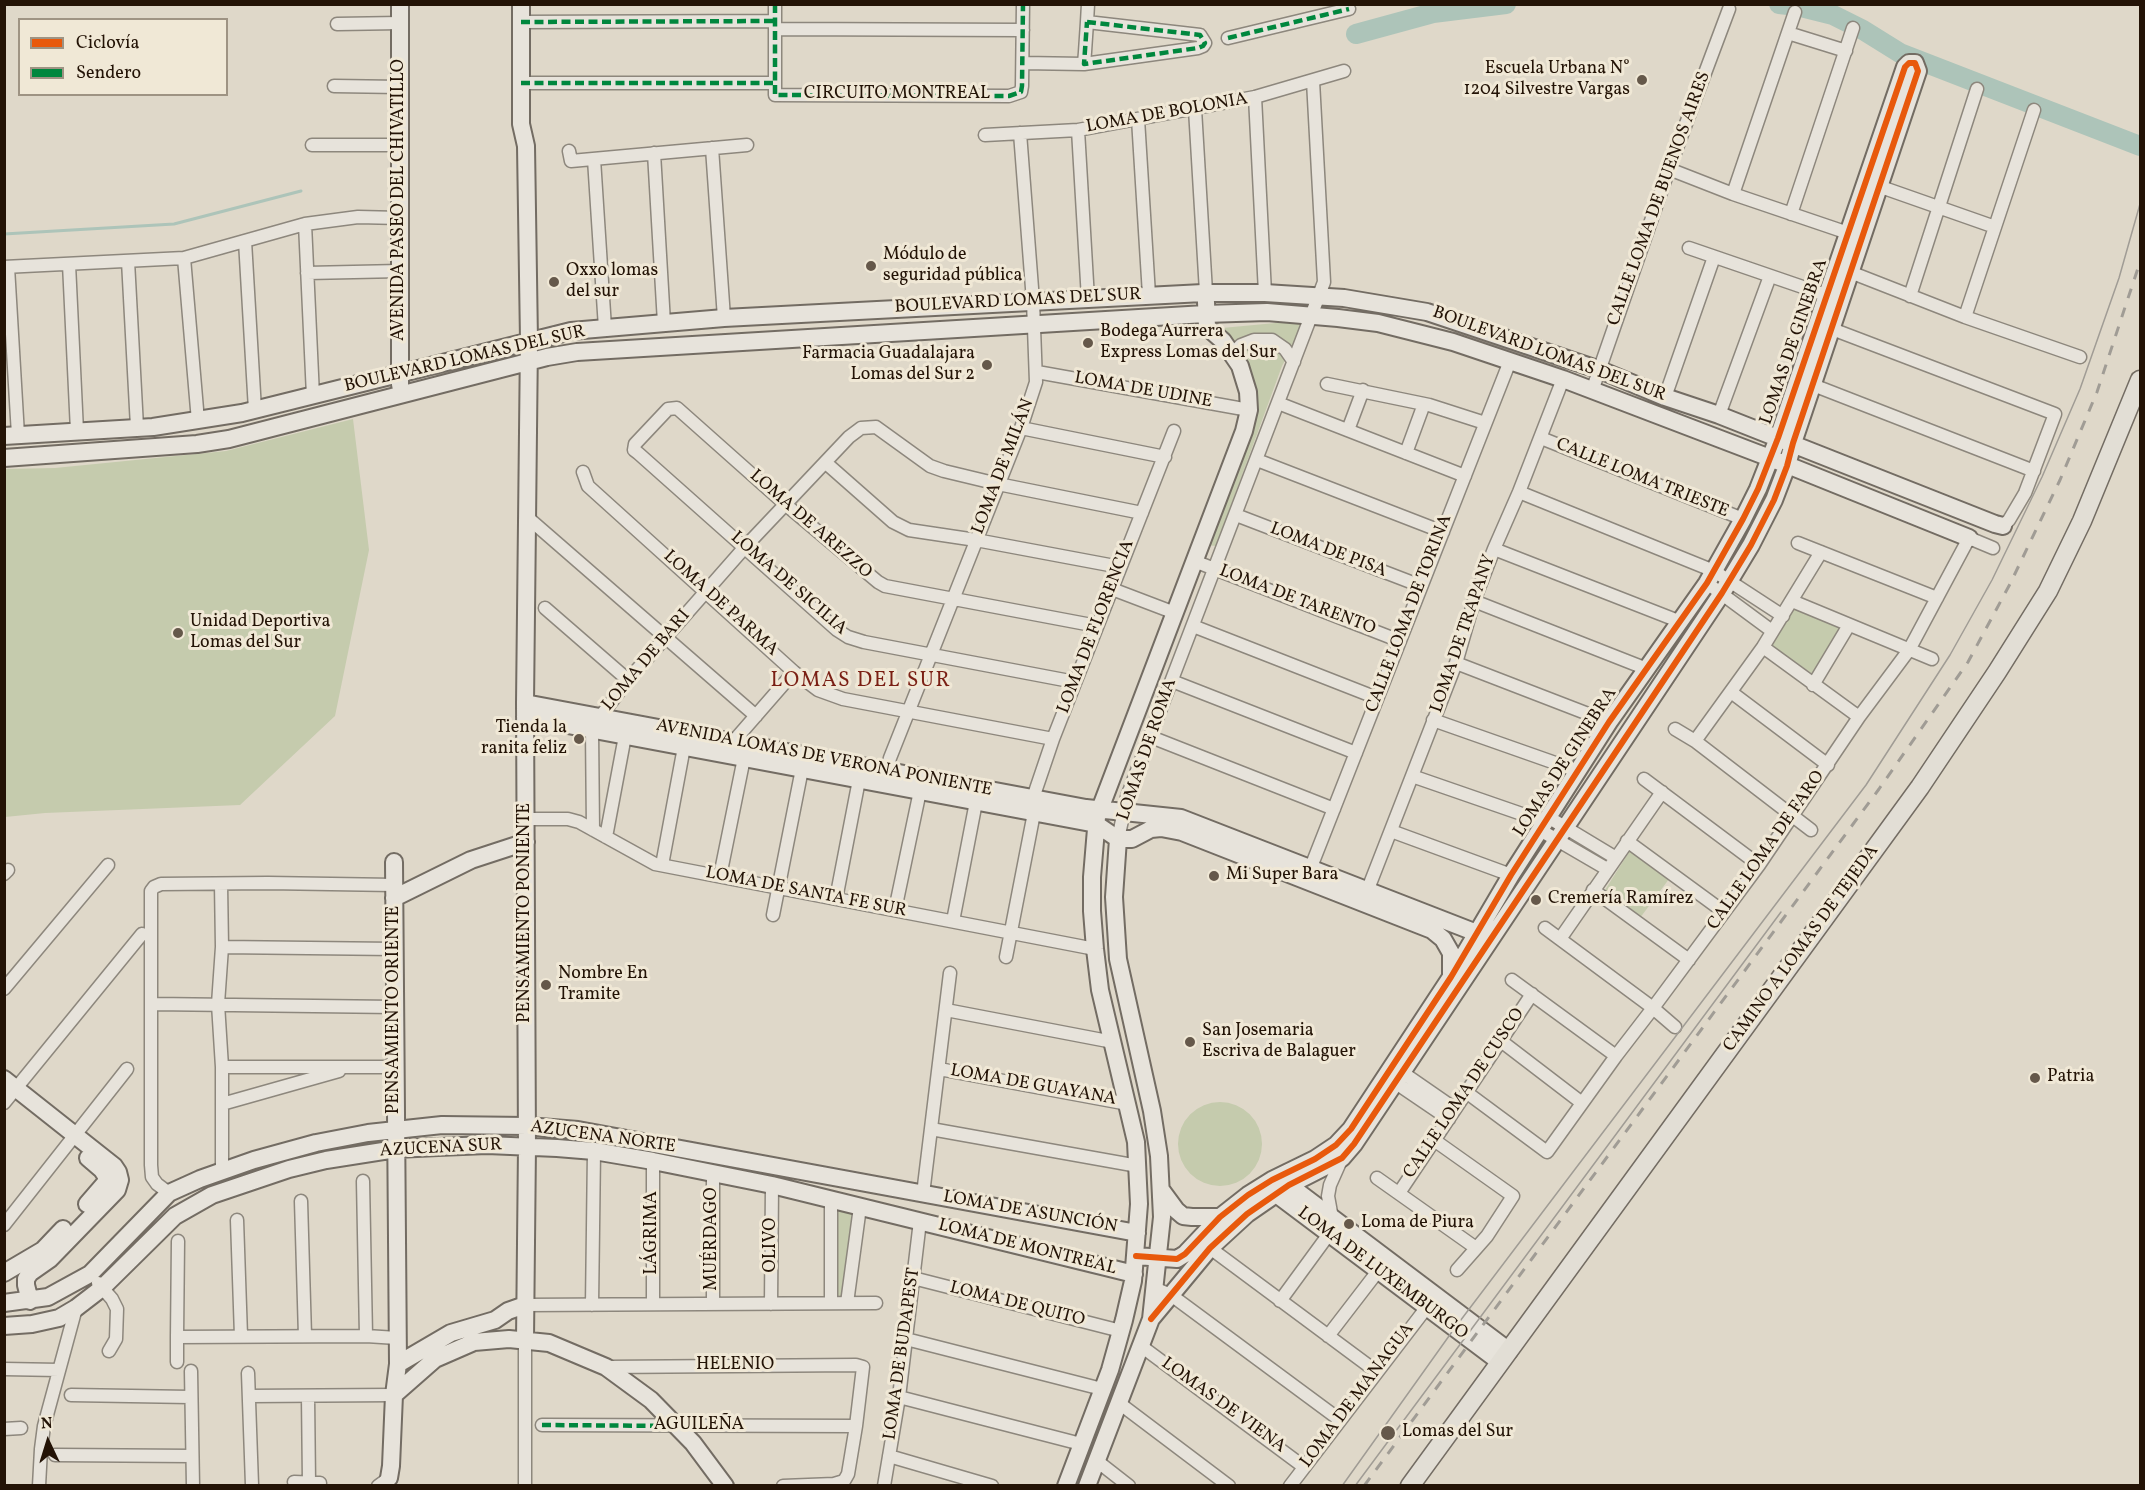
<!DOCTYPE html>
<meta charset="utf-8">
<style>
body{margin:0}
#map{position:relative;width:2145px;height:1490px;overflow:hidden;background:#dfd8c9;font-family:Vollkorn,serif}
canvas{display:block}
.frame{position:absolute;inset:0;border:6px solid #231306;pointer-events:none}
.legend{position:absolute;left:18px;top:18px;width:210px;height:78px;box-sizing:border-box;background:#f0e8d6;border:2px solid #9e9383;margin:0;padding:8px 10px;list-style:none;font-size:18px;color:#231306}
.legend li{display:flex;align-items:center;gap:12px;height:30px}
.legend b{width:30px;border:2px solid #9e9383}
.north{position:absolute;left:18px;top:1412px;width:60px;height:60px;-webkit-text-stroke:4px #f0e8d6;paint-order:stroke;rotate:356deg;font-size:16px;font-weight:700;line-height:24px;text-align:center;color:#231306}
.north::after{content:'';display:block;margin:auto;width:21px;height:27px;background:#231306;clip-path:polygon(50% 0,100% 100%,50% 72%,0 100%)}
</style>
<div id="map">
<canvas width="2145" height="1490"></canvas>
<div class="frame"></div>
<ul class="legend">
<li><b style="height:8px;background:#e8590c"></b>Ciclovía</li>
<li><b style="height:8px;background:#00873e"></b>Sendero</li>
</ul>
<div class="north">N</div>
</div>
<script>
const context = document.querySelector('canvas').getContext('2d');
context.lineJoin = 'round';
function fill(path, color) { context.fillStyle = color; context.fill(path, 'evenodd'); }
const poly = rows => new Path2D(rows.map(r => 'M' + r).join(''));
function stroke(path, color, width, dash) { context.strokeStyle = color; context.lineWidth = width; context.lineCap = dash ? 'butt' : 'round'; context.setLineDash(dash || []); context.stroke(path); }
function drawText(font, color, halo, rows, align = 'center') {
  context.font = font + ' Vollkorn,serif'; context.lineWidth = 6; context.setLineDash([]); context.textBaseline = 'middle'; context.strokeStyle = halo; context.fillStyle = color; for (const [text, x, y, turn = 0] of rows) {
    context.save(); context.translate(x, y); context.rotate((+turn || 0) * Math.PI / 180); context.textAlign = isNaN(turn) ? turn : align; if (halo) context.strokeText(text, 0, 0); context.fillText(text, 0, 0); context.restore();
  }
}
fill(poly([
 [1286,322,1304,325,1282,366,1216,546,1203,545,1253,411,1249,375,1222,328],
 [353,419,369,550,335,716,240,805,45,813,5,817,5,469,55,468,226,451],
 [1794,603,1843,626,1814,675,1768,643],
 [1631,849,1669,879,1640,918,1605,890],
 '1178 1144a42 42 0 1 1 84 0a42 42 0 1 1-84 0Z',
 [835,1206,853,1210,843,1297,835,1297]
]), '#c5cbad');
stroke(poly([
 [4,234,174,224,301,191]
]), '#adc4b9', 3);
stroke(poly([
 [1779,4,1797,6,1833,15,1863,30,1900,53,2140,146],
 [1356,34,1433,13,1506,4]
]), '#adc4b9', 20);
const street = poly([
 [775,4,775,95,1009,96,1021,92,1022,86,1023,4],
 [521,22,775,21],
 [1087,22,1200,35,1205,43,1203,46,1198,48,1084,64,1085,52,1087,22,1088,4],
 [337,24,400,23],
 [775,29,1023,30],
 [1788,33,1846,51],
 [1228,38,1349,9],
 [1023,63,1084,64],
 [521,83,775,83],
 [334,86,400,87],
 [1255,97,1265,293],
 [1195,109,1206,292],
 [1138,119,1149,295],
 [1078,130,1088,299],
 [985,135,1078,130,1255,97,1344,71],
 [312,145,400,145],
 [712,148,724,318],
 [569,151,571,161,747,145],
 [654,153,664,323],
 [594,159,605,328],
 [1669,169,1733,194,1854,235],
 [1881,187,1995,227],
 [1733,194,1795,12],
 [1791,214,1853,28],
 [305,224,313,396],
 [245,241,255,410],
 [1689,248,1826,295],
 [184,258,198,421],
 [128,261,137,427],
 [69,264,77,431],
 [4,267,184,258,305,224,358,217,400,218],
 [8,267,18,435],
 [1850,272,1965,317,2080,357],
 [307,273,400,271],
 [1910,296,1977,89],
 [1965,317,2034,110],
 [1832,329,2055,414,2025,493,2009,520,2003,526],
 [1232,354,1241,345,1254,340,1272,340,1285,349,1294,362],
 [1037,372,1249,410],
 [1327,384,1429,405,1485,423],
 [1813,385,2034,471],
 [1592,391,1669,169,1729,9],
 [1665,397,1714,257],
 [1278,403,1465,476],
 [1719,415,1770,276],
 [1021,428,1165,457],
 [1348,430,1363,390],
 [1541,438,1743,519],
 [1406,453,1424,404],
 [1257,460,1443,532],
 [826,463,893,522,909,530,976,540,1120,567],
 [583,472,588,486,794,672,818,690,843,699,1053,739],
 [1519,492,1714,571,1783,616],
 [1236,515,1421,586],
 [527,517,756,716],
 [1798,543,1937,598],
 [1494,549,1681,622],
 [1194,561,1400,641],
 [1707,583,1772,631],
 [1112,589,1175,613],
 [1474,601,1647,669],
 [1792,601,1932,659],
 [545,608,628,680],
 [1193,626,1377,698],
 [1763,647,1859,717],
 [1456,663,1609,722],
 [1172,681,1356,753],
 [1075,682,864,642,848,637,837,630,638,453,634,450,635,444,668,409,677,408,785,504,878,582,885,586,1097,626],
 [1813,685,1849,625],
 [1731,692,1828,765],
 [600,717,628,680,745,547,849,437,861,428,876,427,930,466,944,471,998,484,1142,513],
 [1433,720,1578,771],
 [1675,729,1695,741,1811,830],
 [592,730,593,830],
 [1151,737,1334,809],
 [1695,741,1763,647,1821,552],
 [733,742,794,672],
 [1412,776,1545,822],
 [885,778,890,758,1021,428,1036,382,1033,301,1020,133],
 [1644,779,1759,865],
 [1033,798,1053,739,1174,431],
 [1548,817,1616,858],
 [526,819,568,819,579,822,655,864,1095,949],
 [1540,830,1607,869],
 [1391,831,1511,875],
 [606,837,625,736],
 [1118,839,1127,797,1324,282,1313,81],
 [1627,841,1724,912],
 [662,865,684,747],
 [1311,867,1510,361],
 [4,874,8,870],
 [720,876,744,758],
 [221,884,222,947,218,1004,222,1067,222,1171],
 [1368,889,1456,663,1474,601,1494,549,1519,492,1563,379],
 [1593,890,1689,960],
 [836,899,859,780],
 [895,910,920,791],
 [773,915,802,769],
 [953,921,976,802],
 [1545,928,1653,1008,1675,1027],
 [1560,939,1662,792],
 [222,947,395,949],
 [1006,957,1034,813],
 [1512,980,1616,1056],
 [4,989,108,865],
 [153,1004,395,1007],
 [946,1010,1113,1042],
 [1501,1041,1582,1103],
 [222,1067,395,1067],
 [939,1069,1128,1104],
 [1403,1073,1455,1109],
 [1396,1083,1449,1119],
 [1466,1092,1547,1152,1616,1056,1653,1008,1759,865,1859,717,1909,650,1969,538,1993,548],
 [4,1103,142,934],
 [222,1104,339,1071],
 [931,1129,1138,1166],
 [1434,1140,1513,1196,1487,1236,1457,1270],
 [653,1161,653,1304],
 [713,1173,713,1304],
 [1377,1178,1476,1248],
 [363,1181,366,1336],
 [169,1193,157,1184,152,1177,151,1165,151,891,154,887,161,884,268,883,394,885],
 [1399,1193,1532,994],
 [923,1194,950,973],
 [831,1200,831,1303],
 [301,1201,305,1336],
 [1332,1218,1328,1196,1330,1185,1342,1158],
 [237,1220,241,1336],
 [4,1225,127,1069],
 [178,1241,177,1337,366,1336,397,1338],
 [1210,1248,1377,1372],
 [913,1278,1121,1331],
 [98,1283,112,1299,117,1309,116,1339,109,1351],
 [1154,1288,1171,1295,1340,1420],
 [1280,1301,1329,1234],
 [847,1303,860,1207],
 [771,1304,772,1185],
 [525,1305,876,1303],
 [592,1305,594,1151],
 [1328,1336,1378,1271],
 [177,1337,177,1362],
 [906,1339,1102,1389],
 [1141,1346,1304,1467],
 [606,1367,856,1365,863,1367,856,1426,848,1474,844,1481,834,1484,783,1486],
 [4,1369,59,1370],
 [191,1371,193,1486],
 [248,1373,252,1485],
 [71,1395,190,1397],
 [249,1396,394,1395],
 [308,1396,309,1483],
 [899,1397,1081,1444],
 [1119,1403,1229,1486],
 [542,1425,856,1426],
 [4,1429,21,1428],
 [55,1455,192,1456],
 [889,1456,992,1486],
 [1097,1461,1129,1486],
 [294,1482,320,1483],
 [39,1486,41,1449,44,1426,76,1308],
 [378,1486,389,1478],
 [525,1486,525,1340],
 [884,1486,899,1397,920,1221],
 [1290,1486,1427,1307]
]);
const secondary = poly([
 [521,4,521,124,526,146,529,341,525,703,527,1146,525,1340],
 [400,385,400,4],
 [4,436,153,427,242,413,571,331,724,318,1203,293,1265,293,1344,298,1427,312,1600,370,1665,397,1719,415,1995,524,2003,526],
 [4,458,197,444,229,439,547,357,577,352,1205,314,1267,312,1338,318,1378,323,1453,342,1563,379,1770,458,1969,538],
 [525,703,1086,808,1181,818,1487,937],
 [525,717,1096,824,1118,839,1132,839,1151,829,1161,828,1182,832,1432,930,1443,939,1451,953,1451,975],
 [394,898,471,860,526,842],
 [4,1079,114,1166,118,1172,120,1180,117,1190,50,1259,30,1273,26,1279,26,1285,30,1301],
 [1282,1180,1509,1351],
 [1267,1187,1500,1362],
 [1162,1191,1176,1210,1183,1216,1192,1217,1220,1217],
 [87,1204,106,1182,106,1176,102,1170,88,1158],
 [1136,1256,1177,1259,1185,1254,1220,1217,1248,1195,1272,1180,1315,1159,1336,1145,1351,1129,1451,977,1511,875,1609,722,1707,583,1743,519,1758,489,1778,438,1905,67,1909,63,1915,63,1918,71,1793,443,1787,466,1774,500,1751,545,1722,593,1354,1144,1342,1158,1289,1185,1247,1214,1210,1248,1151,1319],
 [4,1273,43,1250,63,1229],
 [4,1303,48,1297,90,1274,169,1193,200,1179,254,1160,316,1143,368,1133,442,1125,527,1126,578,1130,1137,1233],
 [4,1326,32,1324,59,1318,76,1308,102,1288,175,1216,212,1195,289,1169,326,1160,396,1149,438,1147,487,1145,557,1148,594,1151,653,1161,772,1185,1134,1274],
 [398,1364,451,1333,495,1320,508,1311,525,1305],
 [394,1395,435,1359,474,1342,509,1339,549,1343,606,1367,651,1400,693,1443,725,1486],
 [389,1478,391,1466,394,1395,398,1364,394,862],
 [1066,1486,1110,1370,1124,1320,1133,1281,1139,1204,1136,1142,1100,990,1095,949,1092,911,1092,877,1097,817,1244,431,1249,410,1248,392,1240,366,1223,341,1207,327,1206,302],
 [1087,1486,1151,1319,1162,1217,1159,1156,1152,1111,1118,959,1114,897,1118,839]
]);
const primary = poly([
 [1410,1486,1920,787,1997,672,2048,591,2082,521,2140,380]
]);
stroke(street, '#8d877d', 15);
stroke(secondary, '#736c63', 20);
stroke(primary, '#736c63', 21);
stroke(street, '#e7e3db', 12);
stroke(secondary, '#e7e3db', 16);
stroke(primary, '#e2ded5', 18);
stroke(poly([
 [1342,1486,1454,1329,1866,785,1950,655,1992,580,2042,477,2080,389,2119,278,2140,204],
 [1355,1486,1781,912]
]), '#a09c95', 1.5);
stroke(poly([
 [1364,1486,1879,789,1968,662,2010,584,2060,480,2097,392,2140,262]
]), '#a09c95', 3, [10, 10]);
stroke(poly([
 [775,4,775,95,1009,96,1021,92,1022,86,1023,4],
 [521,22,775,21],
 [1087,22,1200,35,1205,43,1203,46,1198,48,1084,64,1087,22],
 [1228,38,1349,9],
 [521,83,775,83],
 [542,1425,678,1426]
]), '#00873e', 4.5, [9, 4.5]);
stroke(poly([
 [1136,1256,1177,1259,1185,1254,1220,1217,1248,1195,1272,1180,1315,1159,1336,1145,1351,1129,1451,977,1511,875,1609,722,1707,583,1743,519,1758,489,1778,438,1905,67,1909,63,1915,63,1918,71,1793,443,1787,466,1774,500,1751,545,1722,593,1354,1144,1342,1158,1289,1185,1247,1214,1210,1248,1151,1319]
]), '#e8590c', 6);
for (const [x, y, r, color] of [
 [1642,80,6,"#65584a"],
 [871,266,6,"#65584a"],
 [554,282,6,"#65584a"],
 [1088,343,6,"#65584a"],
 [987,365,6,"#65584a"],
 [178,633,6,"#65584a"],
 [579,739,6,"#65584a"],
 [1214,876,6,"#65584a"],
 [1536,900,6,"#65584a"],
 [546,985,6,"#65584a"],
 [1190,1042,6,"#65584a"],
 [2035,1078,6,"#65584a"],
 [1349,1224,6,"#65584a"],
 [1388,1433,8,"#65584a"]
]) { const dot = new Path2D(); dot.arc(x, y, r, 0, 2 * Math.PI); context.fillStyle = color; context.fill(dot); stroke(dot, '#f0e8d6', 2); }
drawText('18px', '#231306', '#f0e8d6', [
 ["Escuela Urbana N°",1630,70,"right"],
 ["1204 Silvestre Vargas",1630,91,"right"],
 ["Módulo de",883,256],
 ["seguridad pública",883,277],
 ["Oxxo lomas",566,272],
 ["del sur",566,293],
 ["Bodega Aurrera",1100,333],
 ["Express Lomas del Sur",1100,354],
 ["Farmacia Guadalajara",975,355,"right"],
 ["Lomas del Sur 2",975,376,"right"],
 ["Unidad Deportiva",190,623],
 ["Lomas del Sur",190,644],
 ["Tienda la",567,729,"right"],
 ["ranita feliz",567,750,"right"],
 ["Mi Super Bara",1226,876],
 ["Cremería Ramírez",1548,900],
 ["Nombre En",558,975],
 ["Tramite",558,996],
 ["San Josemaria",1202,1032],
 ["Escriva de Balaguer",1202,1053],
 ["Patria",2047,1078],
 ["Loma de Piura",1361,1224],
 ["Lomas del Sur",1402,1433]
], 'left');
drawText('18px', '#231306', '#f0e8d6', [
 ["CIRCUITO MONTREAL",897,95],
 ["LOMA DE BOLONIA",1167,114,-10],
 ["CALLE LOMA DE BUENOS AIRES",1660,199,-70],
 ["AVENIDA PASEO DEL CHIVATILLO",400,200,-90],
 ["BOULEVARD LOMAS DEL SUR",1018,302,-3],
 ["LOMAS DE GINEBRA",1795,342,-71],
 ["BOULEVARD LOMAS DEL SUR",1549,355,20],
 ["BOULEVARD LOMAS DEL SUR",465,360,-13],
 ["LOMA DE UDINE",1143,391,10],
 ["LOMA DE MILÁN",1004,467,-69],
 ["CALLE LOMA TRIESTE",1642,479,22],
 ["LOMA DE AREZZO",810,525,41],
 ["LOMA DE PISA",1328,551,21],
 ["LOMA DE SICILIA",788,584,41],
 ["LOMA DE TARENTO",1297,601,21],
 ["LOMA DE PARMA",720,604,42],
 ["CALLE LOMA DE TORINA",1410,614,-69],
 ["LOMA DE FLORENCIA",1097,627,-69],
 ["LOMA DE TRAPANY",1464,634,-71],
 ["LOMA DE BARI",647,661,-50],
 ["LOMAS DE ROMA",1148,750,-71],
 ["AVENIDA LOMAS DE VERONA PONIENTE",824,759,11],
 ["LOMAS DE GINEBRA",1566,763,-57],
 ["CALLE LOMA DE FARO",1767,851,-55],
 ["LOMA DE SANTA FE SUR",806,893,11],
 ["PENSAMIENTO PONIENTE",526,913,-90],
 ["CAMINO A LOMAS DE TEJEDA",1802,949,-54],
 ["PENSAMIENTO ORIENTE",395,1010,-90],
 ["LOMA DE GUAYANA",1033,1086,10],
 ["CALLE LOMA DE CUSCO",1465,1094,-56],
 ["AZUCENA NORTE",603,1138,8],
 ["AZUCENA SUR",441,1149,-3],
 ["LOMA DE ASUNCIÓN",1030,1213,10],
 ["LÁGRIMA",653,1233,-90],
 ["MUÉRDAGO",713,1239,-90],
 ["OLIVO",772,1245,-90],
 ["LOMA DE MONTREAL",1027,1248,14],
 ["LOMA DE LUXEMBURGO",1382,1274,37],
 ["LOMA DE QUITO",1017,1305,14],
 ["LOMA DE BUDAPEST",903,1354,-82],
 ["HELENIO",735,1366],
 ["LOMA DE MANAGUA",1358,1396,-53],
 ["LOMAS DE VIENA",1223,1406,36],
 ["AGUILEÑA",699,1426]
]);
context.letterSpacing = '1.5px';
drawText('21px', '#7a1f14', '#f0e8d6', [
 ["LOMAS DEL SUR",861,682]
]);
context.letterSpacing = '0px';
</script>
